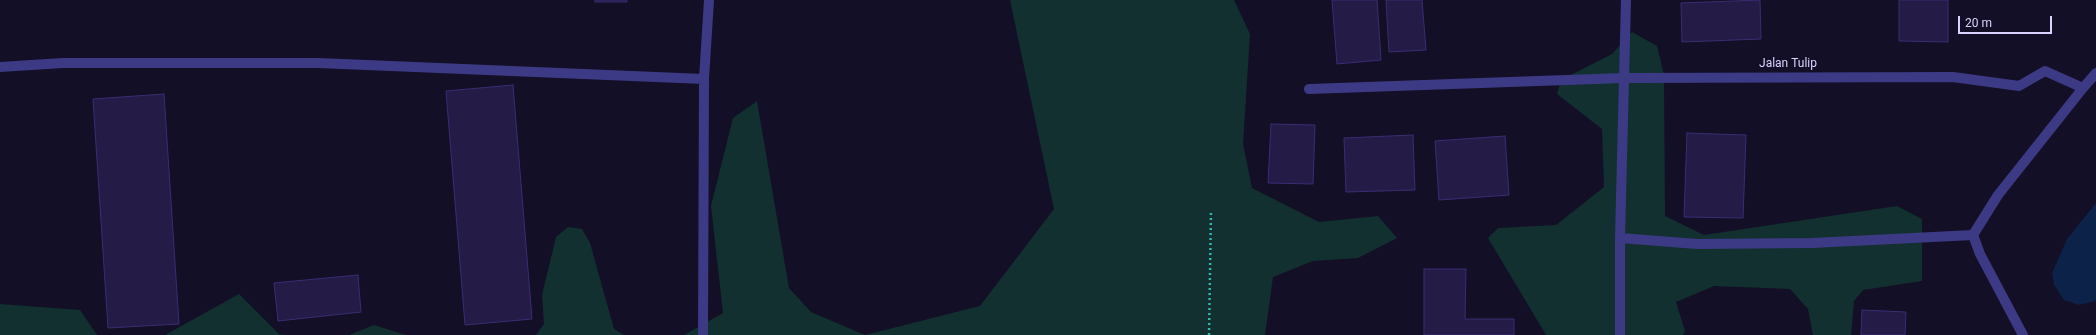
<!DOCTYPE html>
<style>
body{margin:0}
#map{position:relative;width:2096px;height:335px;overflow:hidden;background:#130f26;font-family:Roboto,sans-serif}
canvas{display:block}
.scale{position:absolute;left:1958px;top:16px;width:94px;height:18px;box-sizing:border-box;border:2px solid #d9d4ff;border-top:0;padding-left:5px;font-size:12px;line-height:14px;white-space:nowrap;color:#d9d4ff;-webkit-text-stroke:3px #130f26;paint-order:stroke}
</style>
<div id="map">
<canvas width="2096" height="335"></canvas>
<div class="scale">20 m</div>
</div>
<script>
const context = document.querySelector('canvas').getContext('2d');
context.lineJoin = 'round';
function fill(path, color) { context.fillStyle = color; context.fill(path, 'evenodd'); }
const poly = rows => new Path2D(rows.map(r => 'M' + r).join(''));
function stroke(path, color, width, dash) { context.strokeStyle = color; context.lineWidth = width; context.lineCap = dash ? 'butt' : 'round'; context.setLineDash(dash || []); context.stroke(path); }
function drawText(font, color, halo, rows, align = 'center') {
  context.font = font + ' Roboto,sans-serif'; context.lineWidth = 3.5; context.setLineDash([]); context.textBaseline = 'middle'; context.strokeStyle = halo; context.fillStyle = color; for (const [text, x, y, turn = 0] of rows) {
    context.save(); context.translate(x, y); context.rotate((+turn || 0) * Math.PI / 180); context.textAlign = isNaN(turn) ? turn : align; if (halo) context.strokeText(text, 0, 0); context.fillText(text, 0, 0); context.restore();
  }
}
fill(poly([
 [1010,0,1234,0,1250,34,1243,144,1252,188,1319,222,1378,216,1397,238,1358,258,1313,261,1273,277,1265,335,684,335,723,313,711,206,733,118,757,101,789,288,811,312,865,335,980,306,1054,209],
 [1632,32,1657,46,1664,75,1665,216,1704,235,1897,206,1922,219,1922,281,1863,290,1854,301,1851,335,1813,335,1808,309,1790,289,1714,286,1676,302,1685,331,1683,335,1546,335,1488,238,1498,228,1556,225,1604,187,1602,129,1557,94,1561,80,1612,54],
 [568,227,582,229,590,243,614,329,624,335,536,335,544,324,542,295,556,237],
 [239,294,279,334,287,335,165,335],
 [0,304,80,310,97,335,0,335],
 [374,325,406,335,349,335]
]), '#12302f');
fill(poly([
 [2096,203,2096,299,2095,301,2079,305,2064,300,2054,285,2052,273,2067,239]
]), '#0c2248');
const building = poly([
 [595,0,627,0,627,2,595,2,595,0],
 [1332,0,1377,0,1381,60,1337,64,1332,0],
 [1386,0,1422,0,1426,50,1389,52,1386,0],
 [1760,0,1761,39,1682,42,1681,3,1760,0],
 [1899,0,1948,0,1948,42,1899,41,1899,0],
 [513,85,532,319,465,325,446,91,513,85],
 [164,94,179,324,108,328,93,99,164,94],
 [1271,124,1315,125,1313,184,1268,183,1271,124],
 [1687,133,1746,135,1743,218,1684,217,1687,133],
 [1413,135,1415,190,1346,192,1344,138,1413,135],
 [1505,136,1509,195,1439,200,1435,141,1505,136],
 [1424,269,1466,269,1465,319,1514,319,1514,335,1424,335,1424,269],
 [358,275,361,312,278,321,274,283,358,275],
 [1862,310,1906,312,1905,335,1861,335,1862,310]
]);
fill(building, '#241b47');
stroke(building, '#3b2d73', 1);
stroke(poly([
 [1209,335,1211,212]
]), '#2fb8b0', 2.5, [2, 3]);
stroke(poly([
 [0,67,63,63,318,63,704,79],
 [703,335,704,79,709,0]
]), '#3d3a85', 10);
stroke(poly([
 [1309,89,1624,78,1953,77,2019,86,2045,71,2083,88,2096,73],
 [1620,238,1697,244,1812,243,1973,235],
 [1620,335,1620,238,1626,0],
 [2023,335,1980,254,1973,235,1998,195,2083,88]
]), '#3d3a85', 10);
drawText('12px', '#d9d4ff', '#130f26', [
 ["Jalan Tulip",1788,64]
]);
</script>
